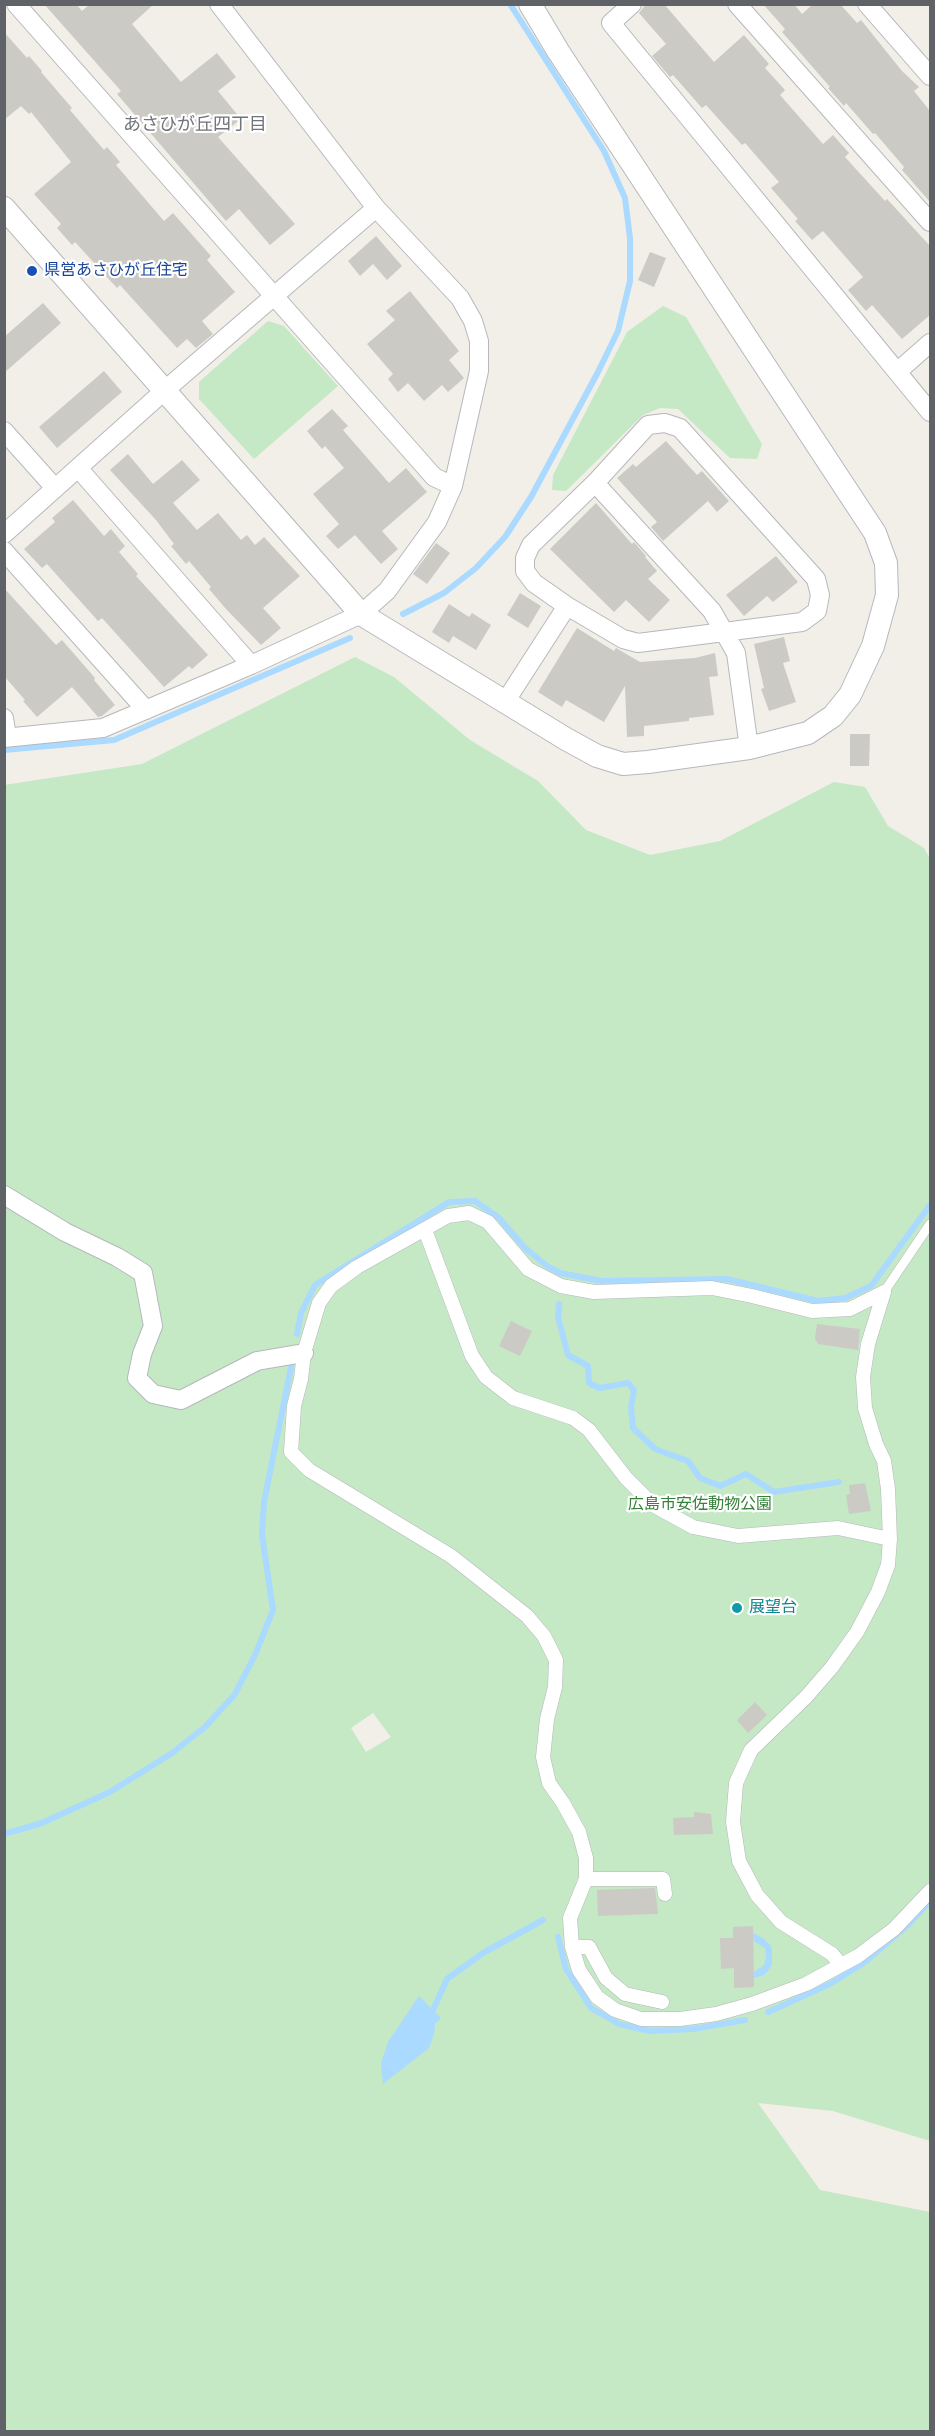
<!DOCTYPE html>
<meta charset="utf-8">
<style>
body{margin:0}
#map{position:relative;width:935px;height:2436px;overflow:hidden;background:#f1efe8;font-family:Roboto,sans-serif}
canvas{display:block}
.frame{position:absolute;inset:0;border:6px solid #5f6368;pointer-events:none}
</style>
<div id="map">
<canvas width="935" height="2436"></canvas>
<div class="frame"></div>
</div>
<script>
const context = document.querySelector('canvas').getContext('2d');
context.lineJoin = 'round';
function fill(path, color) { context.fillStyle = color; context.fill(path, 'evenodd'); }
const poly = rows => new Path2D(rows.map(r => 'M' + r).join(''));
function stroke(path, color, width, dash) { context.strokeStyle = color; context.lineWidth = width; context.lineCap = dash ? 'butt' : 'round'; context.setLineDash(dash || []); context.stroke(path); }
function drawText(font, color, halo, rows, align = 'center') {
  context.font = font + ' Roboto,"Noto Sans JP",sans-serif'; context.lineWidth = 4.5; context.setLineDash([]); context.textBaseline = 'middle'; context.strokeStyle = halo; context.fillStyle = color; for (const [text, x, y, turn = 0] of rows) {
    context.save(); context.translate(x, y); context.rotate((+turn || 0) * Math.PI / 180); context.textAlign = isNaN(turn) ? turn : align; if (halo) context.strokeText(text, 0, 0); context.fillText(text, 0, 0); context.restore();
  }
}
fill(poly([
 [663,306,686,317,762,444,757,459,730,458,678,409,660,408,643,415,566,491,552,490,553,475,627,332],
 [268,321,284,326,338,386,254,459,199,399,199,382],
 [355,657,394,677,470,740,538,781,586,830,650,855,720,841,834,782,865,787,888,826,924,848,930,859,930,2141,833,2111,758,2103,820,2190,930,2212,930,2431,5,2431,4,785,142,764],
 [373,1713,391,1737,366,1752,351,1728]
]), '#c5e8c5');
fill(poly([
 [753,1933,763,1938,771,1946,772,1952,772,1965,768,1971,764,1975,754,1978,754,1972,764,1965,766,1957,765,1948,753,1941],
 [419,1996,441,2018,435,2024,434,2034,429,2048,383,2084,381,2064,388,2042]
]), '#aadaff');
stroke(poly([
 [403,614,444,593,476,568,505,537,531,497,598,372,618,331,630,281,630,238,625,198,604,151,510,4],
 [4,750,114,740,350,638],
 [559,1304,558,1317,568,1355,588,1366,589,1383,599,1388,628,1383,634,1390,631,1407,633,1428,655,1449,688,1461,700,1478,720,1486,746,1474,774,1492,839,1482],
 [297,1334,301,1313,315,1285,449,1202,475,1201,499,1218,525,1248,547,1266,560,1273,602,1281,727,1279,818,1301,845,1298,871,1286,930,1205],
 [4,1834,42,1823,110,1792,172,1753,205,1727,235,1694,255,1655,273,1610,262,1535,264,1502,292,1362],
 [558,1937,566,1969,591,2008,619,2024,650,2031,693,2029,745,2020],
 [433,2010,447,1979,483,1953,543,1920],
 [768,2012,830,1984,865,1962,908,1925,930,1901]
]), '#aadaff', 6);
fill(poly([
 [44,4,76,4,82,11,90,4,154,4,132,24,181,82,217,53,236,77,218,91,241,119,218,137,295,224,270,245,239,209,226,221,117,94,121,91],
 [646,4,664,4,714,62,744,35,769,64,765,68,785,90,780,95,823,144,833,135,849,153,845,157,885,201,887,199,930,246,930,315,902,339,872,305,866,311,848,290,863,277,823,231,812,240,795,221,798,219,771,188,779,182,745,143,742,145,706,105,702,108,673,75,670,77,652,56,666,44,639,13],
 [763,4,794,4,802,14,813,4,840,4,857,23,861,20,902,71,919,87,914,91,930,111,930,202,902,170,904,167,875,133,873,134,846,103,844,106,828,88,830,87,782,32,785,29],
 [4,32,27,58,29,56,42,71,41,72,72,108,70,110,104,150,107,147,120,162,116,165,164,221,173,213,211,256,207,260,235,292,202,321,213,334,196,348,187,339,177,348,120,285,117,288,75,242,72,245,57,228,61,224,34,194,71,162,31,112,29,114,21,106,4,120],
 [376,236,402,266,387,280,373,264,360,276,348,261],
 [650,252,666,258,654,287,638,280],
 [410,291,459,351,449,360,464,378,448,392,442,385,424,401,408,383,398,392,388,379,393,374,367,344,395,320,386,311],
 [43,303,61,323,4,373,4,337],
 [104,371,122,392,57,448,39,427],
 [332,409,348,426,343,430,389,483,406,468,427,492,382,531,398,549,381,564,355,535,338,549,326,536,339,524,313,494,344,468,325,446,322,449,307,431],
 [666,441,697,475,702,471,729,501,717,512,708,501,663,541,651,527,657,522,617,478,633,464,636,467],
 [128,454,153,484,182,460,200,480,173,503,197,530,218,513,241,540,247,535,255,545,264,537,300,576,263,608,281,628,261,645,226,609,209,589,211,587,189,561,186,564,171,546,174,544,156,520,110,470],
 [73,500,104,536,111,529,125,546,119,552,138,574,136,576,208,655,192,669,189,666,164,687,102,618,98,621,47,564,42,568,24,549,55,522,52,518],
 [596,503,632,544,634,542,646,556,645,557,657,571,648,579,670,600,649,622,626,600,614,612,550,549],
 [436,543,450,553,427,584,413,574],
 [776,556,798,582,773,602,767,596,744,616,726,595],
 [4,588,56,645,62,640,95,678,94,680,115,705,102,716,98,717,72,687,37,717,23,701,25,700,4,676],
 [520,593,541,606,528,628,507,615],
 [449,604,469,617,472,613,491,625,476,650,453,636,449,643,432,632],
 [577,628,614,651,616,648,640,662,695,658,715,653,718,676,709,677,714,715,689,718,689,721,644,726,644,736,627,737,625,686,604,722,566,700,562,707,538,692],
 [784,637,790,661,783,663,796,702,769,711,761,689,764,688,754,644],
 [850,734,870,734,869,766,850,766],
 [511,1321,532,1331,520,1356,499,1346],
 [817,1324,860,1329,858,1350,818,1344,815,1338],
 [865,1483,871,1511,849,1514,846,1495,850,1494,849,1485],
 [755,1702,767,1715,748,1733,737,1720],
 [694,1812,711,1814,713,1834,674,1835,673,1818,694,1817],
 [655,1888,658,1914,598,1916,597,1890],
 [753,1926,754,1987,734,1988,734,1968,721,1969,720,1938,733,1938,733,1927]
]), '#cccac5');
const service = poly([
 [884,1292,930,1224]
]);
const pedestrian = poly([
 [425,1230,472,1356,486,1377,513,1398,573,1418,589,1430,626,1478,653,1505,693,1527,738,1536,838,1528,890,1539],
 [884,1292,850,1309,812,1311,752,1296,712,1288,594,1292,561,1286,528,1269,488,1222,469,1213,448,1216,357,1267,331,1286,319,1303,304,1353,301,1379,294,1406,291,1452,309,1470,451,1556,527,1616,544,1636,556,1660,555,1687,547,1719,543,1757,549,1783,563,1803,579,1832,586,1858,586,1879,570,1918,572,1947,579,1970,597,1997,615,2010,641,2019,680,2019,716,2014,752,2004,806,1984,858,1956,894,1929,930,1891],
 [586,1879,663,1879,665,1894],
 [572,1947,589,1947,606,1978,625,1994,662,2002],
 [841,1965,832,1954,781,1922,757,1895,739,1861,733,1822,736,1783,751,1750,806,1697,832,1667,857,1632,878,1592,888,1565,890,1539,888,1489,884,1461,876,1444,865,1408,863,1377,868,1344,884,1292]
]);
const minor = poly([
 [16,4,434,477,453,486],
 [632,4,611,23,930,412],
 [737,4,930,222],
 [867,4,930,76],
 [897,372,930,343],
 [665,423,680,428,816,579,820,595,817,611,802,622,638,643,623,639,567,606,534,583,525,571,525,558,531,545,595,483,648,425,665,423],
 [4,431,55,488],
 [78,468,251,665],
 [595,483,712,611,736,653,749,748],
 [4,534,164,391,376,208],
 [4,551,146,710],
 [505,702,567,606],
 [4,718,7,737],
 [4,738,103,728,251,665,361,614,387,591,437,522,453,486,479,371,479,341,473,321,460,298,376,208,219,4],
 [4,1195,65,1232,117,1257,143,1273,153,1326,142,1354,137,1378,153,1394,181,1400,257,1361,304,1353]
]);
const tertiary = poly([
 [4,208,361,614,566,739,597,756,623,764,648,762,749,748,808,733,833,716,850,695,873,646,887,595,886,563,875,533,558,51,530,4]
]);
stroke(service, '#b5b8bc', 10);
stroke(pedestrian, '#b5b8bc', 15);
stroke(minor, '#b5b8bc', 20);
stroke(tertiary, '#b5b8bc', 24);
stroke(service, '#fff', 9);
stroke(pedestrian, '#fff', 14);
stroke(minor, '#fff', 18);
stroke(tertiary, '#fff', 22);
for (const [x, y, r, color] of [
 [32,271,6,"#1a4fb4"],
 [737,1608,6,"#0f9aa8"]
]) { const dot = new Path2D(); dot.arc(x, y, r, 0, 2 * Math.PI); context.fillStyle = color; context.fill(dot); stroke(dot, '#fff', 2); }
drawText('16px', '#164399', '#fff', [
 ["県営あさひが丘住宅",44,271]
], 'left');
drawText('16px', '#348238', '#fff', [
 ["広島市安佐動物公園",700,1505]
]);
drawText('16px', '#0d838f', '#fff', [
 ["展望台",749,1608]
], 'left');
drawText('18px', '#70757a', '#fff', [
 ["あさひが丘四丁目",195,125]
]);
</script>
